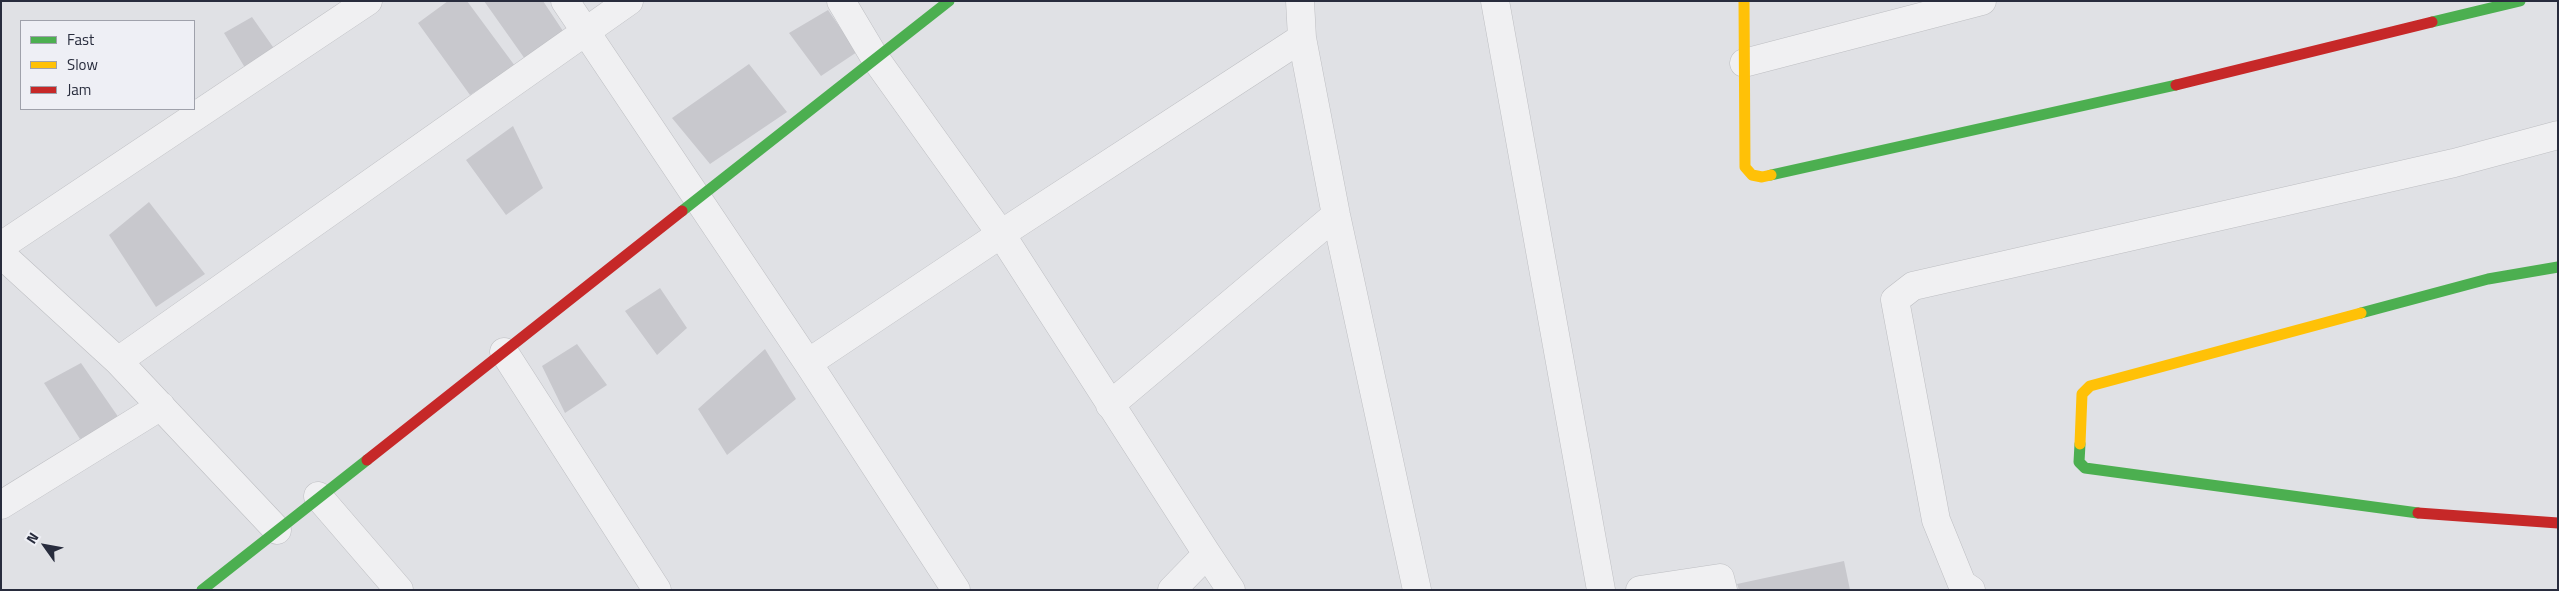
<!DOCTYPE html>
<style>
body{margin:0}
#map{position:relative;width:2559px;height:591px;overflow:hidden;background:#e0e1e5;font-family:"Titillium Web",sans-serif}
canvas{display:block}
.frame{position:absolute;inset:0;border:2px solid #282c3d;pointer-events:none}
.legend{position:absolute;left:20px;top:20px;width:175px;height:90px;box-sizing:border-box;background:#eeeff5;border:1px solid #9fa1ab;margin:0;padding:6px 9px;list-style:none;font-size:15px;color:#282c3d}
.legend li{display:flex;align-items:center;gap:10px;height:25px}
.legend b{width:25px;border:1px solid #9fa1ab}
.north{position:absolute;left:20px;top:521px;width:50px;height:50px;-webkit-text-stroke:4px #eeeff5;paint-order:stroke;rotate:302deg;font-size:14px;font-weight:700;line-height:20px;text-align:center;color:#282c3d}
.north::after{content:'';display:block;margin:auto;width:18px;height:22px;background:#282c3d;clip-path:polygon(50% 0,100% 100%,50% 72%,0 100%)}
</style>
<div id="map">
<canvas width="2559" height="591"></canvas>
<div class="frame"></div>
<ul class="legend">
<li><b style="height:6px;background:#4caf50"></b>Fast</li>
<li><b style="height:6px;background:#ffc107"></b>Slow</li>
<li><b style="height:6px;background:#c62828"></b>Jam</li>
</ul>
<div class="north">N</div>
</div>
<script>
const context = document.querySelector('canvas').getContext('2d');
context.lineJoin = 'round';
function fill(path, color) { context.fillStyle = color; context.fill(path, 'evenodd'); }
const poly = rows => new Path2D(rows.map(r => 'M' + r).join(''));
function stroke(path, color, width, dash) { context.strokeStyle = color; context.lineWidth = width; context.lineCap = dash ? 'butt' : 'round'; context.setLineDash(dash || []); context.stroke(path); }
fill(poly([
 [448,1,467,1,515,66,470,95,418,23],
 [484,1,543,1,565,34,525,59],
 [828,10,857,52,821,76,789,33],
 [252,17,280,57,247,71,224,33],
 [749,64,787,112,710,164,672,118],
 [513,126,543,188,506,215,466,160],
 [149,202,205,274,156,307,109,235],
 [660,288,687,328,657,355,625,311],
 [577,344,607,385,565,413,542,366],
 [765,349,796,399,727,455,698,409],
 [81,363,119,418,80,439,44,383],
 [1844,561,1850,590,1739,590,1737,584]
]), '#c8c8cd');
const street = poly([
 [565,1,808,363,956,590],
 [841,1,875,58,1001,234,1207,554,1172,590],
 [1300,1,1302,38,1336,215,1417,590],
 [1495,1,1601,590],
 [1744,63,1982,1],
 [1,246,368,1],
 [1,254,118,361,277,530],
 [504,352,657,590],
 [118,361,629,1],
 [808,363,1001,234,1302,38],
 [1110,405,1336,215],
 [318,496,399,590],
 [1,505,161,406],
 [1207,554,1231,590],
 [1640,590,1720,578,1723,590],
 [1971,590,1962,584,1936,520,1895,300,1913,286,2454,163,2558,135]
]);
stroke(street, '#bdbec2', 29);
stroke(street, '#f0f0f2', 28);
stroke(poly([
 [2432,22,2520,1],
 [1771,175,2176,85],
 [682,211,949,1],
 [2361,313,2488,279,2558,267],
 [2080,444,2079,462,2085,468,2418,513],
 [202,590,367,460]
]), '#4caf50', 11);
stroke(poly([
 [1744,1,1745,167,1752,175,1762,177,1771,175],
 [2080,444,2082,394,2090,386,2361,313]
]), '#ffc107', 11);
stroke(poly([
 [2176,85,2432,22],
 [367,460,682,211],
 [2418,513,2558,523]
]), '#c62828', 11);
</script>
